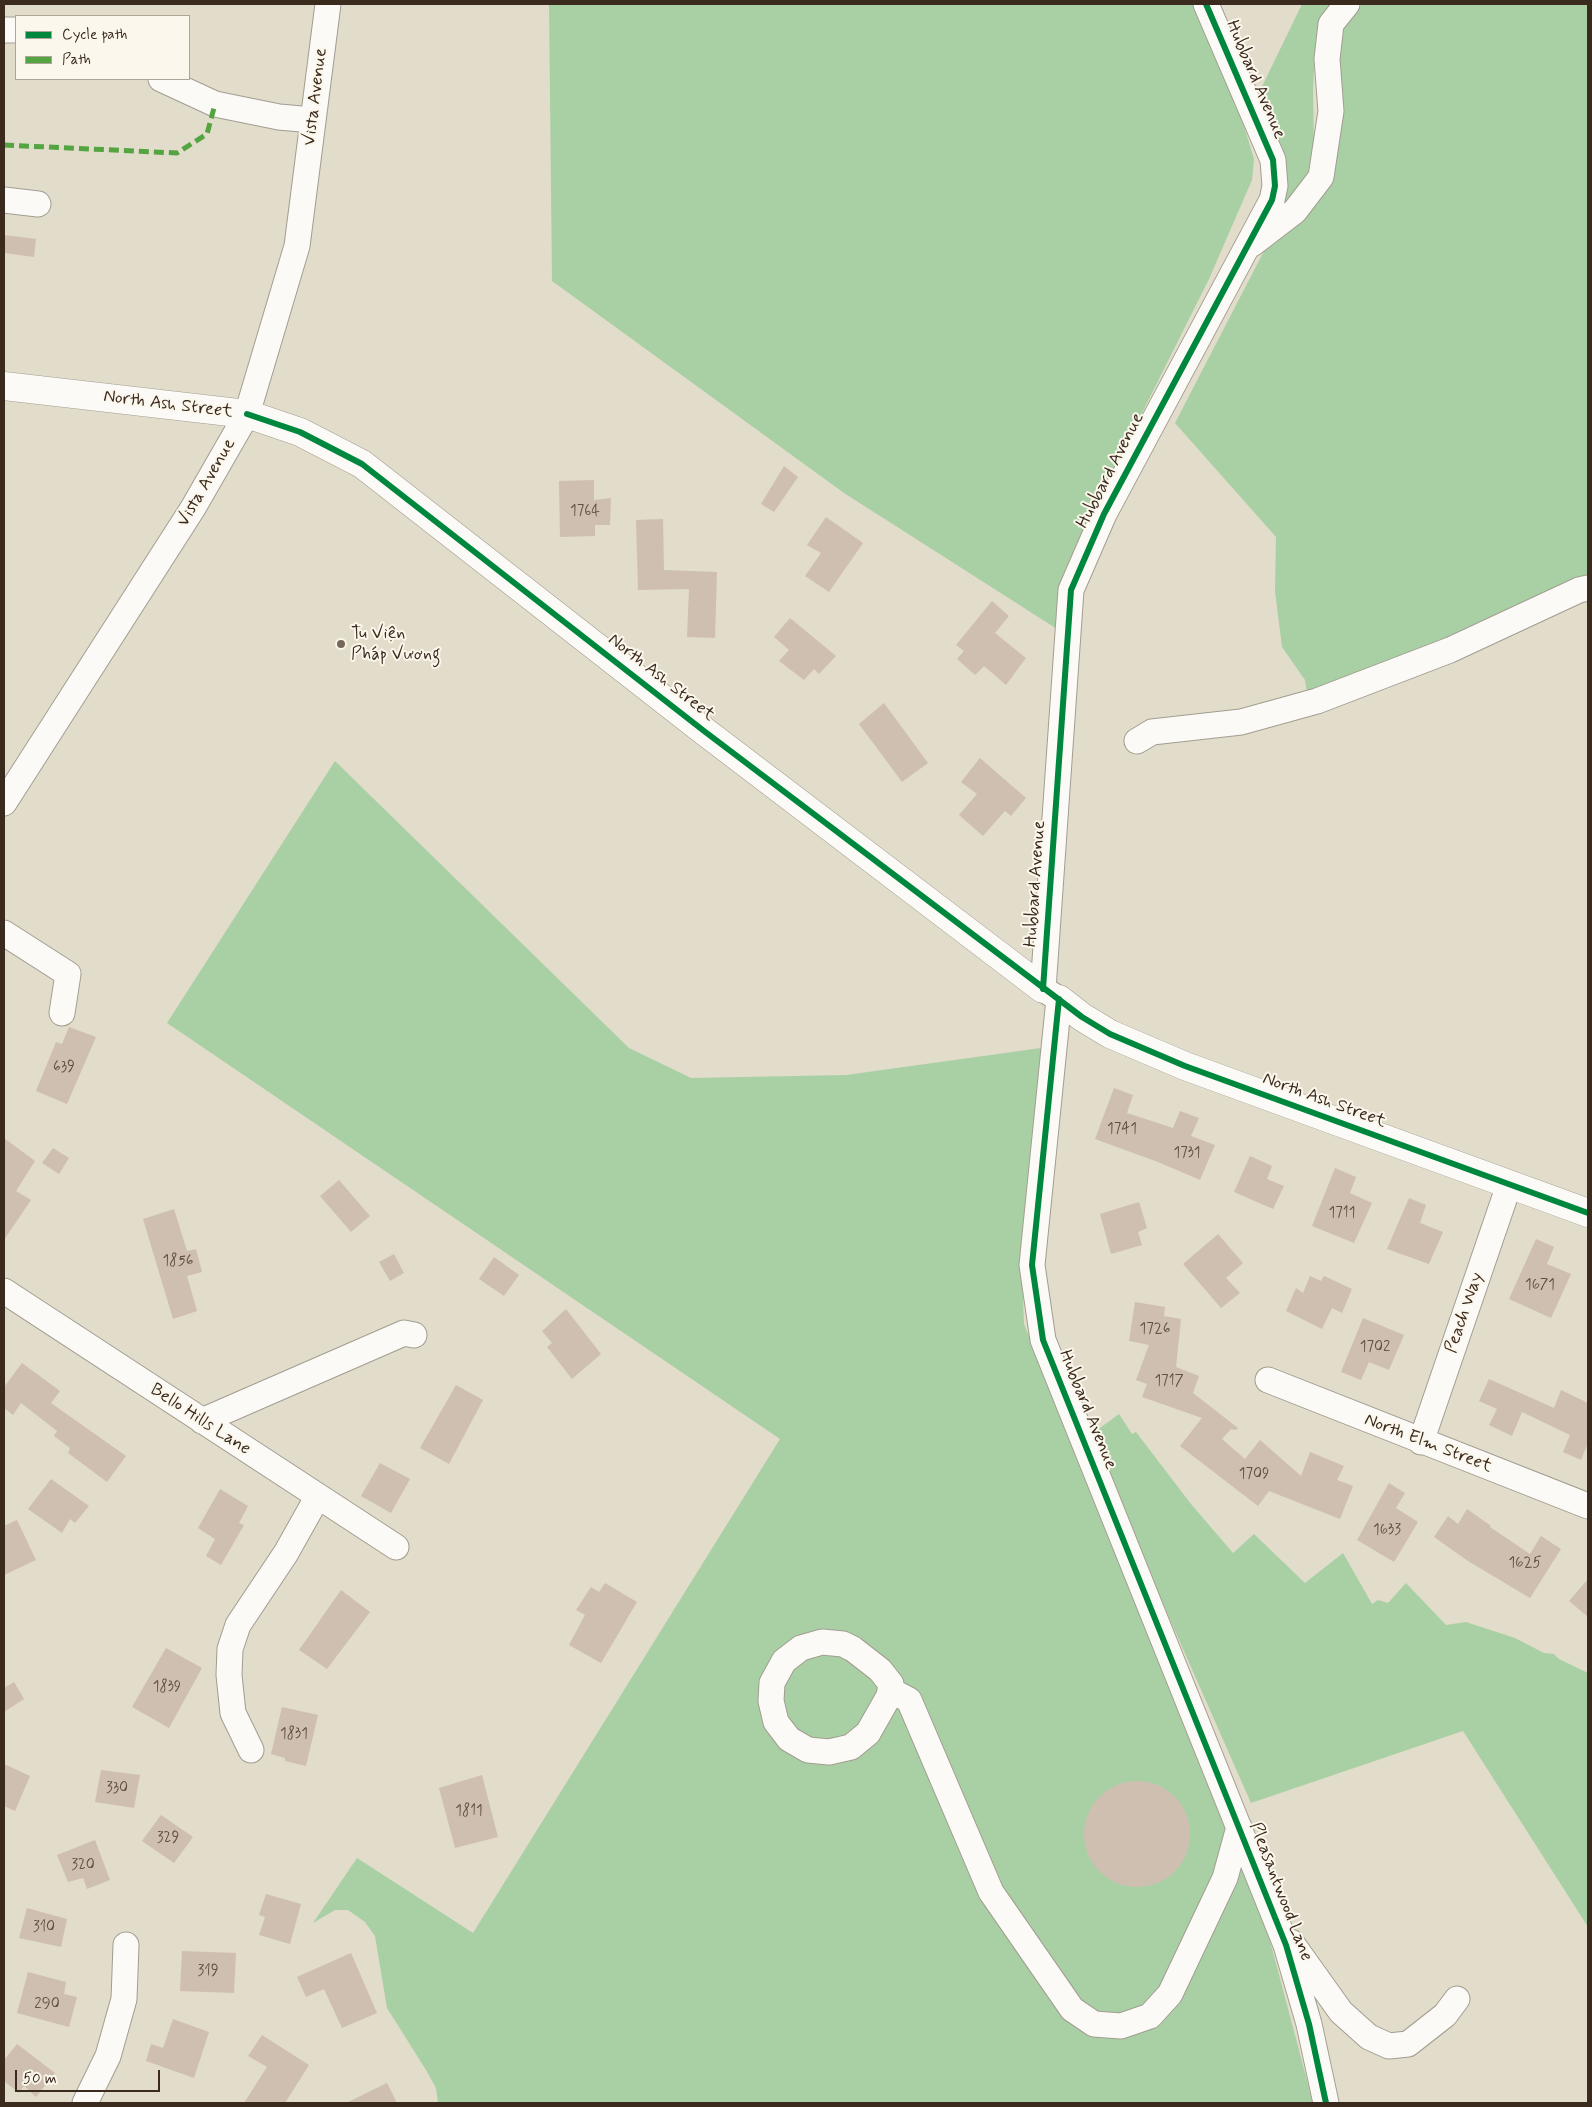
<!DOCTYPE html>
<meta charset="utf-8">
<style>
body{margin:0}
#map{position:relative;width:1592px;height:2107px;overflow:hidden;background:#e2dcca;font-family:Mynerve,sans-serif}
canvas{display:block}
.frame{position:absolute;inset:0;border:5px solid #3b2a1e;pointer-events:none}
.legend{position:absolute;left:15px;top:15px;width:175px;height:65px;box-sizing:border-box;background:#fbf7ec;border:1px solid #aea59a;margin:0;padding:6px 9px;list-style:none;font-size:15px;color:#3b2a1e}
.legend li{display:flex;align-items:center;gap:10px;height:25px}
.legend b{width:25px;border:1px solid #aea59a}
.scale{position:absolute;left:15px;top:2070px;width:145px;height:22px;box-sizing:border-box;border:2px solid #3b2a1e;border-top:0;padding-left:6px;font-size:15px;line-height:18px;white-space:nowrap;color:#3b2a1e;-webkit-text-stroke:4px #fbf7ec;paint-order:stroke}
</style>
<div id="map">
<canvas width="1592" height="2107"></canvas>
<div class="frame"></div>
<ul class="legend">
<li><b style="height:6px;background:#00873e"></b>Cycle path</li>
<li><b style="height:6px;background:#54a441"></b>Path</li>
</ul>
<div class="scale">50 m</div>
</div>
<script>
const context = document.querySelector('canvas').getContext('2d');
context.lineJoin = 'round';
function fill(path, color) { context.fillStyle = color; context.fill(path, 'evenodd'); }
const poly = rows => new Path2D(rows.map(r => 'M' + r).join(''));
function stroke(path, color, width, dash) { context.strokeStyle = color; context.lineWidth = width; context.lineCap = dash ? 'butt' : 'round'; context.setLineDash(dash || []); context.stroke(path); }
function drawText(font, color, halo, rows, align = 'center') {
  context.font = font + ' Mynerve,sans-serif'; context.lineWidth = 4; context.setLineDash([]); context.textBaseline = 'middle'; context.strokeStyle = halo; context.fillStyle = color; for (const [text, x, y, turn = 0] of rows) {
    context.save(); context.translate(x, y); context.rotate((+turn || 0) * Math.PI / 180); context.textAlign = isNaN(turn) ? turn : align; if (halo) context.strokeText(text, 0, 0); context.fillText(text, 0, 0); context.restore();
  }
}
fill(poly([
 [549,4,1197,4,1244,126,1254,159,1252,180,1209,279,1075,547,1064,583,1057,629,844,493,552,281],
 [1302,4,1334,4,1325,17,1316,39,1313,88,1314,150,1311,166,1291,203,1275,219,1256,99],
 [1360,4,1588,4,1588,575,1553,596,1307,694,1305,680,1282,647,1275,591,1276,537,1175,423,1264,251,1317,194,1339,28],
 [335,761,629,1048,691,1078,846,1075,1041,1048,1021,1244,1024,1324,1255,1884,1313,2103,438,2103,436,2088,426,2070,387,2008,375,1936,365,1922,348,1910,335,1910,313,1923,357,1858,473,1933,780,1439,167,1023],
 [1119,1414,1132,1434,1136,1432,1191,1504,1233,1553,1254,1534,1305,1583,1343,1553,1372,1604,1378,1600,1388,1603,1406,1583,1446,1625,1466,1622,1515,1638,1544,1653,1554,1654,1559,1659,1588,1673,1588,1927,1463,1731,1251,1803,1089,1436]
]), '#a9d0a5');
fill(poly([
 [4,235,36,239,34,257,4,253],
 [784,466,798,477,774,512,761,504],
 [594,480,594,500,611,498,610,525,595,525,595,536,560,537,559,481],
 [826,517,863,543,829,592,805,576,821,553,807,545],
 [663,519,664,570,717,572,715,638,687,637,689,589,638,590,636,520],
 [992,601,1009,616,995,633,1026,658,1006,685,984,666,975,675,957,659,964,651,956,645],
 [790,618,836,656,819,674,814,669,804,680,779,661,789,650,774,637],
 [884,703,928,763,902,782,859,724],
 [980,758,1026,798,1011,816,1005,811,983,836,959,815,977,794,961,782],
 [69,1027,96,1037,67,1104,36,1091,56,1042,62,1044],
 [1114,1088,1133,1095,1127,1113,1173,1128,1180,1111,1199,1118,1191,1136,1215,1145,1200,1180,1158,1162,1095,1139],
 [4,1138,35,1161,16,1191,31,1200,4,1240],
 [53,1148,69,1158,59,1174,42,1163],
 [1250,1156,1272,1166,1267,1179,1284,1186,1273,1209,1234,1192],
 [1335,1168,1356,1177,1350,1193,1372,1203,1354,1243,1312,1226],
 [339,1180,370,1216,351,1232,320,1196],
 [1409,1198,1426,1205,1420,1223,1443,1232,1429,1264,1387,1249],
 [1139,1202,1147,1228,1138,1232,1142,1245,1111,1254,1100,1214],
 [174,1209,187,1251,196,1249,202,1272,187,1276,197,1311,173,1319,143,1219],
 [1218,1234,1243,1263,1226,1278,1240,1293,1221,1308,1183,1264],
 [1536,1239,1554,1247,1547,1264,1571,1274,1551,1318,1509,1299],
 [394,1254,404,1273,390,1281,379,1262],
 [494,1257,519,1275,504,1296,479,1279],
 [1310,1276,1321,1281,1324,1276,1352,1289,1342,1313,1332,1308,1322,1329,1286,1311,1296,1288,1303,1293],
 [1135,1302,1165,1307,1164,1316,1181,1319,1176,1367,1199,1376,1193,1393,1238,1428,1236,1430,1231,1429,1222,1439,1245,1459,1260,1440,1301,1476,1310,1452,1344,1466,1337,1480,1353,1486,1340,1519,1269,1491,1258,1506,1180,1446,1202,1418,1142,1397,1147,1384,1136,1380,1149,1345,1129,1341],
 [566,1309,601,1354,572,1379,547,1347,552,1343,542,1331],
 [1363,1318,1404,1335,1389,1370,1369,1362,1361,1380,1341,1372],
 [22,1363,60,1391,51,1403,126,1456,107,1482,68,1453,70,1448,54,1436,57,1431,21,1403,13,1415,4,1408,4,1387],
 [1489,1379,1554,1408,1561,1390,1588,1403,1588,1443,1581,1460,1563,1452,1570,1435,1522,1412,1512,1436,1489,1425,1497,1409,1479,1401],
 [456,1385,483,1400,449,1464,420,1448],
 [380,1463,410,1479,391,1513,361,1496],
 [51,1479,89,1506,75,1523,70,1519,62,1533,28,1509],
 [1389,1483,1405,1493,1396,1508,1418,1522,1394,1562,1357,1540],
 [220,1489,248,1506,239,1523,244,1525,221,1565,206,1556,215,1539,198,1528],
 [1467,1509,1491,1526,1490,1527,1530,1554,1541,1536,1561,1549,1530,1598,1468,1561,1434,1537,1448,1516,1458,1524],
 [17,1520,36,1560,4,1575,4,1526],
 [1588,1579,1588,1617,1569,1601],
 [605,1583,637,1602,601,1663,569,1645,585,1615,576,1610,591,1587,599,1592],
 [341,1590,370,1612,327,1669,299,1650],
 [166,1648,202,1668,169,1728,132,1707],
 [14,1682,24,1699,4,1712,4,1688],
 [282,1707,318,1715,306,1766,285,1761,285,1758,271,1754],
 [4,1764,30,1776,15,1811,4,1806],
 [101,1770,140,1775,134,1808,95,1802],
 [482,1775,498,1837,455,1848,439,1788],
 '1084 1834a53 53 0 1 1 106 0a53 53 0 1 1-106 0Z',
 [161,1815,193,1837,174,1863,142,1841],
 [95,1840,110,1880,87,1889,83,1878,68,1882,57,1855],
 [266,1894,301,1904,290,1944,259,1935,265,1917,259,1915],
 [27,1908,67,1919,61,1947,19,1938],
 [182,1951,236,1953,234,1993,180,1991],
 [351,1953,377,2013,342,2028,324,1989,306,1997,297,1977],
 [28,1972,66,1982,64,1994,77,1997,69,2027,17,2013],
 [173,2019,209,2032,194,2078,146,2061,151,2044,163,2048],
 [262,2035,309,2065,285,2103,244,2103,267,2067,248,2056],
 [17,2044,55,2073,36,2097,24,2086,19,2093,4,2081,4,2060],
 [387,2083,397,2103,346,2103]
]), '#cfbfb0');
const minor = poly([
 [1206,4,1273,160,1275,186,1272,200,1104,514,1071,590,1043,989,1059,999,1032,1265,1043,1340,1286,1945,1309,2024,1326,2103],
 [4,30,16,30],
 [161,79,215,104,279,117,313,120],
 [4,200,38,204],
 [1252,244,1295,211,1321,177,1331,111,1327,59,1331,24,1347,4],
 [1137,741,1152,732,1241,722,1317,701,1450,650,1579,590,1588,588],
 [4,803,193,508,247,414,297,246,328,4],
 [4,933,68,974,62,1013],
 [4,1291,396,1547],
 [1268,1380,1588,1506],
 [202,1421,404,1333,414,1335],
 [1421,1442,1509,1185],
 [822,1642,843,1644,853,1649,880,1670,891,1684,889,1696,868,1733,851,1747,829,1752,808,1750,789,1739,776,1722,771,1701,772,1683,784,1661,801,1648,822,1642],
 [890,1690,909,1700,991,1892,1072,2009,1094,2024,1121,2026,1150,2016,1170,1994,1225,1878,1239,1827],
 [251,1750,233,1713,229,1675,230,1649,238,1625,286,1553,318,1496],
 [1291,1942,1341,2012,1369,2037,1389,2046,1408,2044,1445,2015,1457,1999],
 [85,2103,108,2056,124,1999,126,1945]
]);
const major = poly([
 [4,386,247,414,300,432,362,464,704,731,1043,989],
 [1059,999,1082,1017,1110,1034,1185,1066,1588,1213]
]);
stroke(minor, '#a29d91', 27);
stroke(major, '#a29d91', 29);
stroke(minor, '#fbfaf7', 25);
stroke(major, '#fbfaf7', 28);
stroke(poly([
 [4,145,177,153,207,134,215,104]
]), '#54a441', 5, [10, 5]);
stroke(poly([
 [247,414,300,432,362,464,704,731,1082,1017,1110,1034,1185,1066,1588,1213],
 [1043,989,1071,590,1104,514,1272,200,1275,186,1273,160,1206,4],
 [1059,999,1032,1265,1043,1340,1286,1945,1309,2024,1326,2103]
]), '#00873e', 6);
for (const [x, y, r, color] of [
 [341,644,5,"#75685a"]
]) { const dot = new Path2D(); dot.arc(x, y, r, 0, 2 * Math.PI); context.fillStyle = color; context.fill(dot); stroke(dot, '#fbf7ec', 2); }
drawText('15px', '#604f42', null, [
 ["1764",585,512],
 ["639",64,1068],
 ["1741",1122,1130],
 ["1731",1187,1154],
 ["1711",1342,1214],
 ["1856",178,1262],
 ["1671",1540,1286],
 ["1726",1155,1330],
 ["1702",1375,1348],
 ["1717",1169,1382],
 ["1709",1254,1475],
 ["1633",1387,1531],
 ["1625",1525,1564],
 ["1839",167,1688],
 ["1831",294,1735],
 ["330",117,1789],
 ["1811",469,1812],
 ["329",168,1839],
 ["320",83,1866],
 ["310",44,1928],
 ["319",208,1972],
 ["290",47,2005]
]);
drawText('18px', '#3b2a1e', '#fbf7ec', [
 ["Hubbard Avenue",1255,80,67],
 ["Vista Avenue",316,97,-83],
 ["North Ash Street",168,405,7],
 ["Hubbard Avenue",1111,471,-63],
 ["Vista Avenue",207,483,-60],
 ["North Ash Street",661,678,38],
 ["Hubbard Avenue",1036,884,-86],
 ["North Ash Street",1324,1101,20],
 ["Peach Way",1465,1313,-71],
 ["Hubbard Avenue",1087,1410,68],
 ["Bello Hills Lane",200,1420,33],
 ["North Elm Street",1428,1444,21],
 ["Pleasantwood Lane",1280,1892,69]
]);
drawText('18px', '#3b2a1e', '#fbf7ec', [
 ["Tu Viện",351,634],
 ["Pháp Vương",351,655]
], 'left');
</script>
